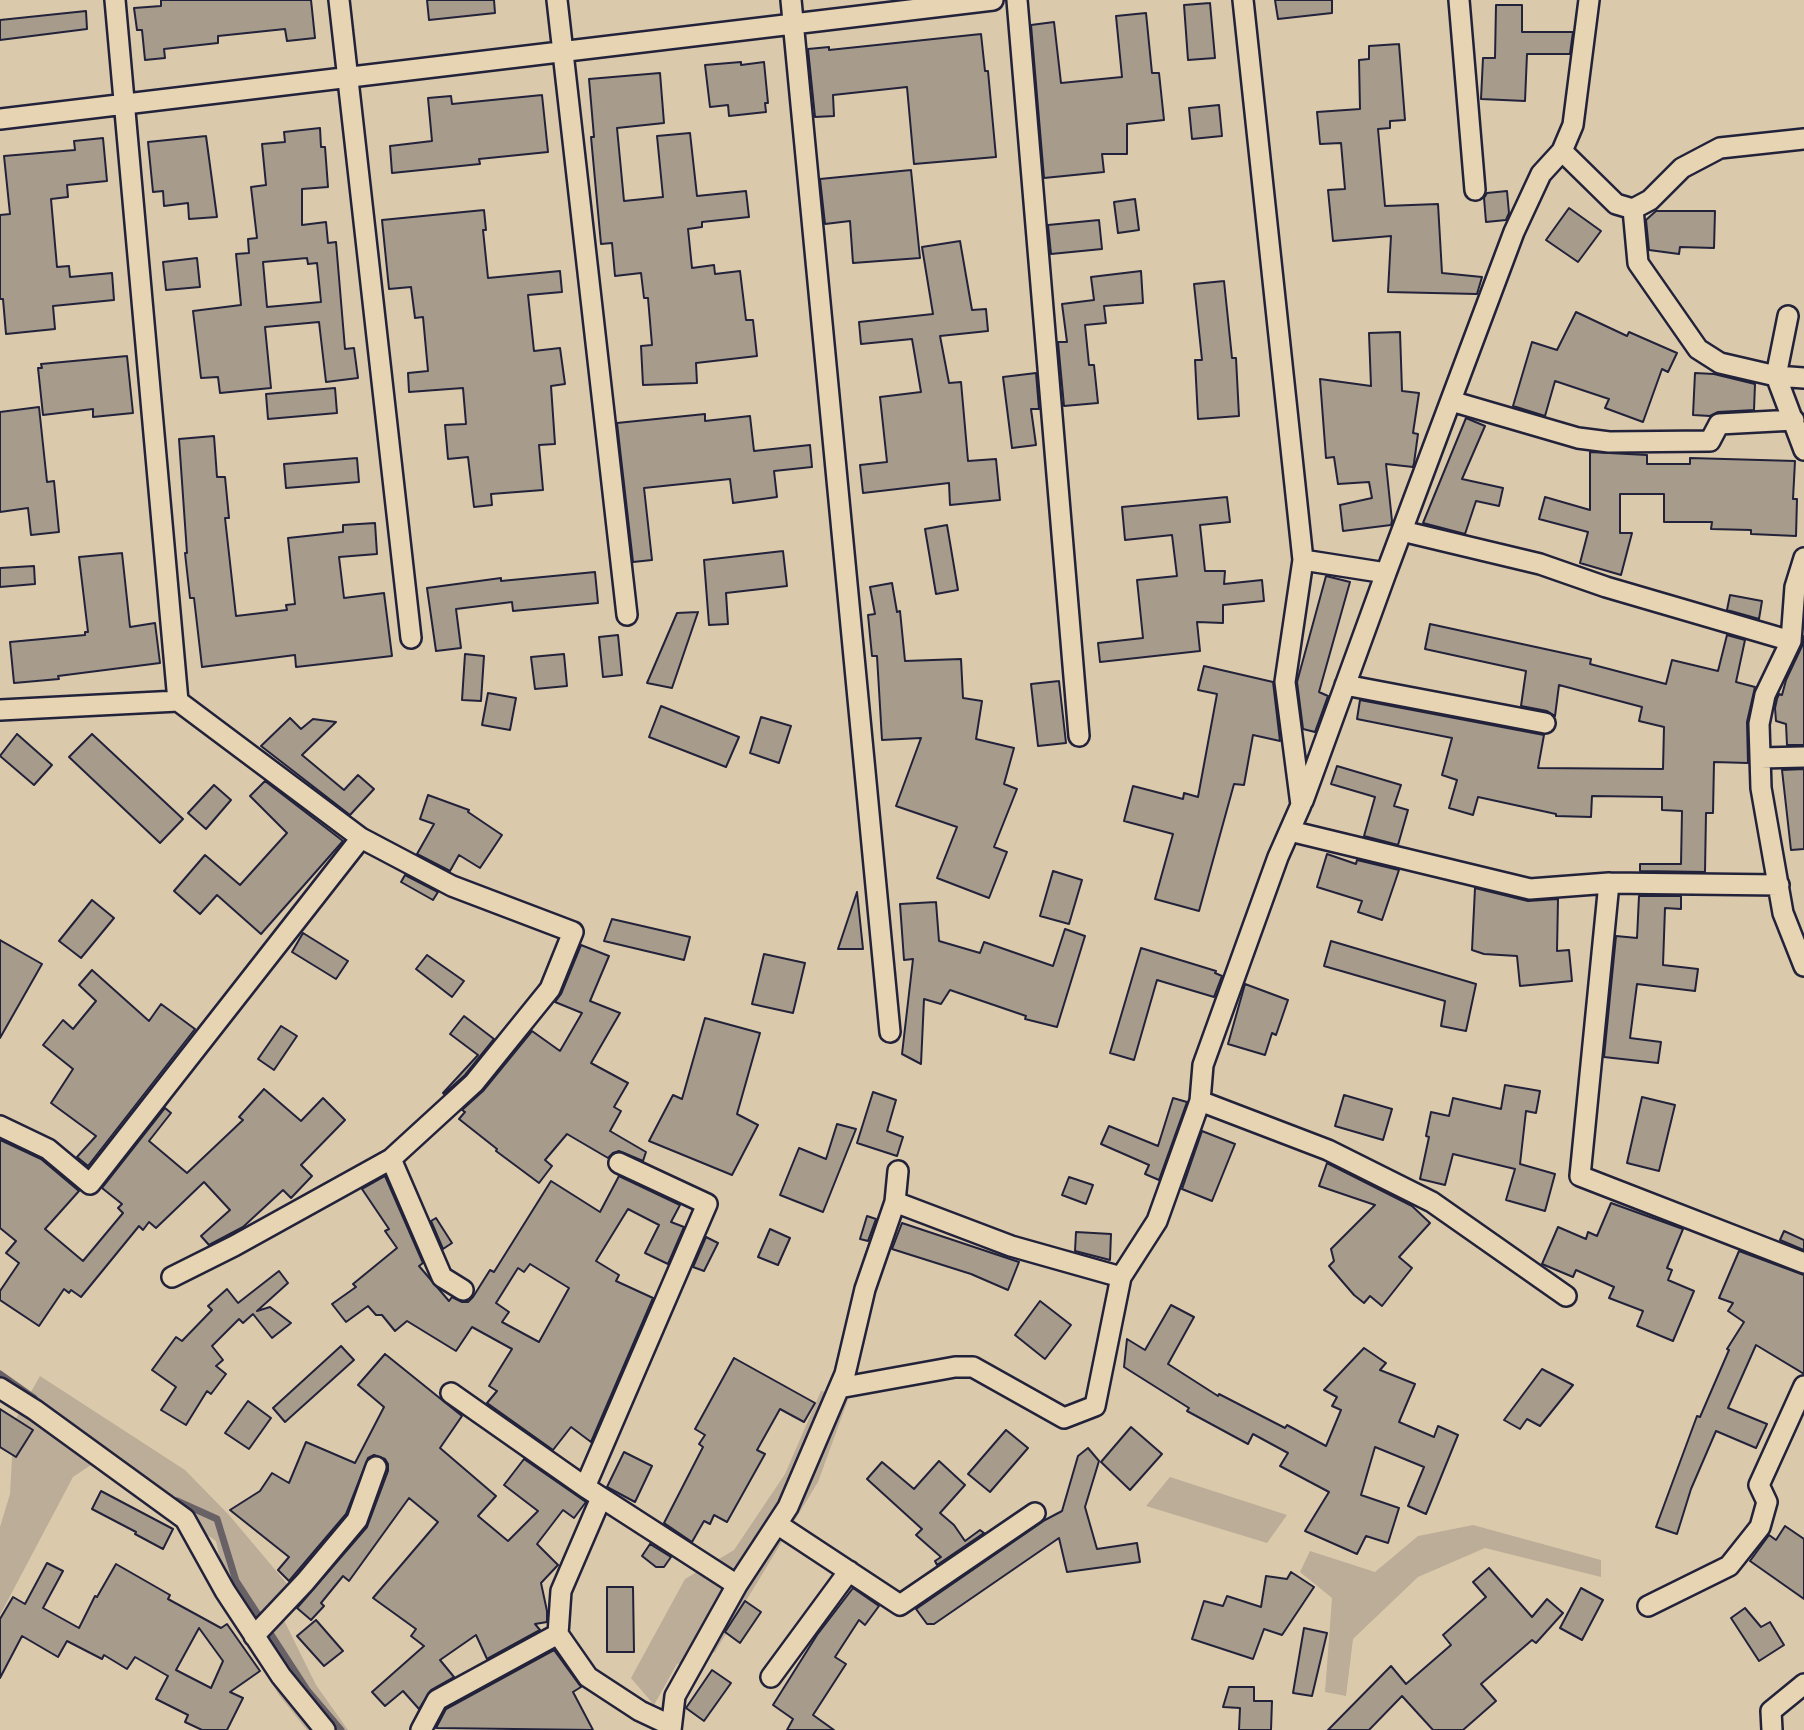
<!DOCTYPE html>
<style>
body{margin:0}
canvas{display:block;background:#dbc9ab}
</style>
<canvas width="1804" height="1730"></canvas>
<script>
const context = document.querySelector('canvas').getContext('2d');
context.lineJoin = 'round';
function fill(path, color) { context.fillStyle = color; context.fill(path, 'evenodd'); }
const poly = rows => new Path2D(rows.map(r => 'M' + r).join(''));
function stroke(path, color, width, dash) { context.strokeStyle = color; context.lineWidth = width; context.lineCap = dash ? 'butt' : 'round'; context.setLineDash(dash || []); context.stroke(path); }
fill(poly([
 [40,1376,185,1470,229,1515,288,1585,275,1602,316,1685,348,1730,307,1730,279,1695,232,1616,216,1541,100,1459,73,1477,0,1615,0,1527,10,1494,14,1422],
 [821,1391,849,1397,818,1482,715,1652,677,1664,654,1705,631,1678,685,1579,734,1550,785,1474],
 [1170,1477,1287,1515,1267,1543,1146,1506],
 [1473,1525,1601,1560,1601,1577,1485,1548,1418,1577,1353,1639,1346,1696,1325,1692,1332,1598,1300,1572,1310,1551,1375,1572,1418,1536]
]), '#bcad98');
stroke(poly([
 [0,1374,34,1398],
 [177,1501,217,1519,236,1581,307,1690,341,1730]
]), '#686166', 7);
const building = poly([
 [161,0,311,0,315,38,287,41,285,29,218,36,218,43,164,49,165,58,145,60,142,30,137,30,134,8,161,6,161,0],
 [427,0,494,0,495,13,429,20,427,0],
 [1275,0,1332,0,1332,13,1278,19,1275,0],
 [1210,3,1215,58,1188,60,1184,5,1210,3],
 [1496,5,1522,5,1522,32,1573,32,1570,54,1527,54,1525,101,1481,99,1483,58,1495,58,1496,5],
 [86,11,87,29,0,40,0,20,86,11],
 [1146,13,1152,73,1159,73,1164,120,1127,124,1127,154,1102,154,1104,172,1044,178,1031,25,1054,22,1061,83,1122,77,1116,16,1146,13],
 [981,34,985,71,988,71,996,157,914,164,907,87,833,95,834,116,815,117,808,49,829,47,829,50,981,34],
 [1399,44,1405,120,1390,121,1390,128,1378,129,1385,206,1438,204,1442,273,1482,277,1477,294,1388,292,1391,236,1333,241,1328,190,1345,189,1341,143,1320,144,1317,112,1360,109,1359,60,1369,59,1369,46,1399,44],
 [741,62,741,65,764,62,768,103,765,103,766,112,729,116,728,105,710,107,705,65,741,62],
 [660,73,664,123,617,128,624,201,663,197,657,136,690,133,697,196,746,191,749,217,702,222,702,227,688,229,692,268,714,265,715,274,740,271,746,320,753,320,757,356,696,363,697,383,643,385,641,346,652,345,648,298,644,298,641,273,615,276,612,243,601,244,591,137,594,137,589,79,660,73],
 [542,95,548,152,479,159,480,164,392,173,390,146,432,141,428,98,451,96,452,104,542,95],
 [1219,105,1222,136,1192,139,1189,108,1219,105],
 [320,128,321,147,325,147,328,187,302,189,302,225,326,222,328,243,336,242,345,349,354,348,358,378,326,382,319,322,265,327,271,388,220,393,218,377,201,378,193,311,241,305,236,254,249,253,248,239,257,238,251,187,266,185,262,144,285,142,284,132,320,128],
 [307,258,308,264,317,263,321,302,267,307,263,262,307,258],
 [206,136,217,217,189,219,188,203,164,206,163,191,153,192,148,142,206,136],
 [103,138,107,181,67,185,68,197,51,199,57,267,69,266,70,277,112,273,114,300,53,306,55,329,6,334,3,299,0,299,0,215,10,214,4,156,75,150,74,141,103,138],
 [911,170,920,258,853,263,850,221,825,224,820,179,911,170],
 [1507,191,1509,213,1506,220,1486,222,1484,198,1487,193,1507,191],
 [1135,199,1139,230,1118,233,1114,202,1135,199],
 [1569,208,1601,231,1578,262,1546,240,1569,208],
 [484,210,486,230,483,230,488,278,560,271,562,292,528,295,534,351,560,348,565,384,551,386,555,444,539,445,543,490,491,494,492,505,474,507,468,457,448,459,445,425,466,424,463,388,409,392,408,373,428,371,423,317,415,318,411,287,389,289,382,220,484,210],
 [1656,211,1715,211,1714,248,1680,247,1679,254,1649,250,1646,220,1656,211],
 [1099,220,1102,249,1051,254,1048,225,1099,220],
 [960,241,972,310,986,309,988,331,940,336,949,383,961,382,968,461,996,459,1000,500,950,505,949,483,863,493,860,465,887,462,880,397,921,392,912,339,861,344,859,322,933,314,922,247,960,241],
 [197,258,200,287,166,290,163,262,197,258],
 [1141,271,1143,303,1104,306,1106,323,1085,325,1089,365,1094,365,1098,403,1064,406,1058,342,1067,342,1062,304,1094,300,1091,277,1141,271],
 [1224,281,1232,358,1236,358,1239,416,1198,419,1195,360,1202,360,1194,284,1224,281],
 [1576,312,1627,336,1629,332,1677,353,1668,372,1662,369,1643,422,1605,408,1609,399,1555,381,1545,416,1513,406,1532,342,1557,350,1576,312],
 [1400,332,1402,391,1419,393,1413,433,1418,434,1414,463,1413,467,1386,464,1392,521,1391,525,1343,531,1340,505,1372,498,1369,482,1338,484,1334,457,1326,458,1320,379,1371,386,1369,333,1400,332],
 [127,356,133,413,93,417,93,409,43,415,38,368,42,368,41,364,127,356],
 [1036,373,1039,409,1031,409,1036,445,1012,448,1003,377,1036,373],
 [1695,373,1714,374,1755,384,1754,410,1718,412,1710,416,1693,415,1695,373],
 [335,388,337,413,268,419,266,394,335,388],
 [39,407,47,482,54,481,59,532,31,535,28,508,0,512,0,412,39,407],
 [705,414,705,421,750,416,754,451,810,445,812,467,774,471,777,497,733,503,730,479,644,488,652,560,633,562,617,423,705,414],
 [1466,418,1485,426,1462,479,1503,488,1499,506,1476,501,1465,534,1423,523,1466,418],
 [214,436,217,477,225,477,229,518,225,518,236,616,287,610,286,605,295,604,288,538,343,532,343,525,375,523,377,554,339,557,344,598,384,593,392,656,296,667,295,655,202,667,194,598,190,598,185,553,187,553,179,439,214,436],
 [1590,452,1647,455,1647,464,1690,464,1690,458,1795,461,1793,499,1797,499,1796,536,1751,534,1751,530,1711,529,1712,522,1664,522,1664,494,1620,494,1620,533,1632,533,1621,575,1580,563,1588,532,1539,519,1545,497,1590,510,1590,452],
 [357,458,359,482,286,488,284,464,357,458],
 [1227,497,1230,522,1200,525,1205,571,1225,571,1224,584,1262,580,1264,601,1223,605,1223,623,1197,622,1200,651,1100,662,1098,643,1143,638,1137,580,1177,576,1172,535,1125,540,1122,507,1227,497],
 [947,525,958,590,936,594,925,529,947,525],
 [783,551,787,586,726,593,728,624,709,625,704,560,783,551],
 [122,553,130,627,155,623,160,663,58,676,59,679,14,683,10,642,85,635,85,632,88,632,79,557,122,553],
 [34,566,35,584,0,587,0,568,34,566],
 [595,572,598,603,513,611,512,602,456,609,461,648,436,651,427,588,501,578,501,581,595,572],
 [1326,576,1350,582,1319,692,1328,696,1315,732,1303,729,1297,682,1326,576],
 [892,583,897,612,900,611,905,661,961,659,963,698,982,701,976,739,1014,748,1004,784,1017,789,994,847,1007,852,989,898,937,878,957,827,896,806,921,738,882,740,877,656,872,656,868,615,875,614,870,587,892,583],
 [1730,595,1762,601,1759,619,1727,610,1730,595],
 [698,612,672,688,647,683,677,613,698,612],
 [1430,624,1591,659,1590,664,1666,684,1672,660,1718,671,1727,635,1745,640,1736,682,1755,687,1747,722,1748,763,1714,762,1713,813,1706,813,1705,872,1640,871,1640,864,1681,864,1682,811,1662,810,1662,797,1592,796,1591,817,1556,816,1556,814,1478,797,1473,815,1449,808,1457,780,1442,775,1452,738,1357,719,1360,700,1544,735,1538,768,1663,769,1664,727,1639,721,1642,707,1559,685,1555,716,1547,711,1521,706,1526,671,1425,649,1430,624],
 [618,635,622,675,603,677,599,637,618,635],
 [1804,636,1804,745,1787,745,1786,724,1776,721,1775,708,1777,699,1779,694,1782,695,1786,680,1802,646,1804,636],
 [465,654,484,656,481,701,462,700,465,654],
 [564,654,567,686,535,689,531,657,564,654],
 [1204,666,1273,682,1280,741,1253,735,1244,785,1234,784,1199,911,1155,899,1173,834,1124,821,1133,786,1183,799,1184,793,1198,797,1217,694,1198,690,1204,666],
 [1059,681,1066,743,1038,746,1031,684,1059,681],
 [488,693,516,698,510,730,482,725,488,693],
 [661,706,739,737,726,767,649,737,661,706],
 [761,717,791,726,779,763,750,753,761,717],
 [290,718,301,729,313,719,336,722,302,755,344,790,358,775,374,789,350,815,261,746,290,718],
 [17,734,52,765,34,785,0,756,17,734],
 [92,734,183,819,160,843,69,757,92,734],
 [1337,766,1401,785,1394,806,1408,810,1398,845,1364,836,1375,797,1331,784,1337,766],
 [1804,769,1804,849,1791,850,1782,770,1804,769],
 [265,781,343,841,261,934,217,895,200,914,174,891,205,855,240,885,287,833,250,796,265,781],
 [214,785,231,800,206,829,188,813,214,785],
 [428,795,469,810,468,812,502,835,480,868,459,855,450,871,417,854,434,824,420,819,428,795],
 [1327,854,1356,864,1357,860,1399,870,1382,920,1358,912,1362,901,1317,887,1327,854],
 [1053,871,1082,880,1069,924,1040,916,1053,871],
 [405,875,438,892,433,900,401,882,405,875],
 [1475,888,1528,901,1558,899,1557,951,1569,950,1572,981,1520,986,1517,956,1484,954,1472,950,1475,888],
 [857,892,863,949,838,949,857,892],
 [1639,896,1681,896,1681,909,1665,908,1663,965,1698,969,1695,991,1637,984,1630,1038,1661,1042,1658,1063,1604,1057,1616,936,1637,938,1639,896],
 [92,900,114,918,81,958,59,941,92,900],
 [936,902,939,941,980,953,984,942,1053,966,1065,929,1085,936,1057,1027,1025,1019,1026,1016,950,990,941,1004,924,999,921,1064,902,1054,913,959,904,960,900,904,936,902],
 [612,919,690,937,684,960,604,941,612,919],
 [303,933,348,961,336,979,292,952,303,933],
 [0,940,42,964,0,1038,0,940],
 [1331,941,1476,984,1466,1031,1441,1026,1445,1001,1324,966,1331,941],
 [581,945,609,956,590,1001,620,1013,591,1063,628,1083,614,1107,621,1111,610,1131,646,1152,643,1161,619,1151,613,1153,608,1158,567,1134,545,1160,552,1166,539,1183,496,1151,497,1149,459,1119,465,1112,462,1110,483,1091,532,1031,560,1051,582,1013,555,1002,561,994,581,945],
 [1141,948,1216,971,1215,973,1222,976,1214,997,1157,980,1134,1060,1110,1053,1141,948],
 [764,954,805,963,793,1013,752,1004,764,954],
 [427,955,464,981,452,997,416,969,427,955],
 [92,970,149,1021,161,1004,195,1029,88,1166,77,1157,96,1136,51,1103,73,1069,43,1045,63,1020,73,1029,96,1001,79,985,92,970],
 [1245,984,1288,1000,1276,1035,1272,1033,1265,1055,1228,1044,1245,984],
 [464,1016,494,1039,465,1075,444,1094,443,1093,478,1055,450,1034,464,1016],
 [705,1018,760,1033,737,1114,758,1125,732,1175,649,1141,673,1095,682,1099,705,1018],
 [281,1026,297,1036,274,1070,258,1059,281,1026],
 [1505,1085,1540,1091,1536,1113,1526,1111,1520,1164,1555,1174,1545,1211,1506,1200,1515,1169,1453,1154,1445,1185,1420,1179,1429,1137,1426,1136,1431,1112,1449,1116,1453,1098,1501,1109,1505,1085],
 [264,1089,301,1121,323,1098,345,1120,301,1165,312,1176,291,1198,283,1190,243,1227,209,1245,201,1236,230,1210,204,1182,156,1228,149,1222,143,1230,139,1226,81,1297,71,1290,69,1293,64,1289,39,1326,0,1300,0,1291,19,1263,6,1253,16,1241,0,1228,0,1140,41,1159,79,1191,45,1229,83,1261,123,1213,118,1208,122,1204,102,1188,165,1108,171,1113,149,1141,187,1173,243,1120,239,1117,264,1089],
 [873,1092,896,1100,887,1131,903,1137,897,1156,857,1143,873,1092],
 [1344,1095,1392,1109,1383,1140,1335,1126,1344,1095],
 [1642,1097,1675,1105,1659,1171,1627,1163,1642,1097],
 [1173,1098,1187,1102,1159,1180,1145,1174,1149,1165,1101,1144,1109,1126,1158,1146,1173,1098],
 [837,1124,856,1129,823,1212,780,1195,799,1148,826,1159,837,1124],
 [1202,1131,1235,1144,1212,1201,1182,1189,1202,1131],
 [1327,1163,1412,1206,1430,1223,1399,1257,1412,1268,1382,1306,1370,1296,1364,1303,1354,1295,1329,1266,1334,1261,1331,1249,1375,1205,1319,1186,1327,1163],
 [385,1176,423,1263,419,1266,449,1301,452,1297,462,1302,468,1302,473,1297,490,1270,494,1272,551,1181,600,1212,619,1176,680,1205,671,1222,684,1227,668,1264,645,1253,659,1225,628,1209,596,1261,619,1275,616,1281,653,1298,591,1442,571,1427,553,1450,487,1403,497,1391,489,1386,512,1349,472,1327,456,1351,407,1321,395,1331,382,1315,376,1315,368,1306,346,1322,332,1304,356,1287,353,1284,397,1248,385,1231,389,1229,362,1189,385,1176],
 [530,1264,569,1288,539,1342,502,1322,509,1312,496,1303,518,1268,524,1272,530,1264],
 [1069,1177,1093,1185,1086,1204,1062,1195,1069,1177],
 [1611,1203,1683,1229,1667,1268,1672,1270,1668,1280,1694,1291,1673,1341,1637,1326,1643,1311,1609,1298,1614,1287,1576,1270,1573,1277,1542,1264,1558,1227,1586,1239,1588,1232,1597,1236,1611,1203],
 [867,1216,876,1219,868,1241,860,1239,867,1216],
 [436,1218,452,1243,443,1249,431,1221,436,1218],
 [902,1223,1019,1262,1008,1290,971,1274,892,1249,902,1223],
 [770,1229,790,1238,778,1265,758,1257,770,1229],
 [1784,1231,1804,1240,1804,1250,1780,1240,1784,1231],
 [1076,1232,1111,1234,1110,1260,1075,1251,1076,1232],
 [706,1237,718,1243,704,1271,693,1267,706,1237],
 [1739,1251,1804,1275,1804,1374,1756,1345,1728,1408,1767,1424,1756,1448,1716,1431,1691,1489,1677,1534,1656,1527,1697,1416,1700,1417,1729,1350,1727,1349,1744,1322,1728,1311,1733,1303,1719,1298,1739,1251],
 [279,1271,288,1283,257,1311,270,1307,291,1323,272,1338,253,1314,243,1323,239,1319,212,1346,223,1360,216,1366,226,1374,211,1394,207,1391,186,1425,161,1410,176,1387,152,1370,176,1337,182,1341,212,1310,208,1306,227,1289,238,1303,279,1271],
 [1040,1301,1071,1325,1045,1359,1015,1335,1040,1301],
 [1171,1305,1194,1317,1168,1364,1218,1396,1219,1394,1285,1428,1287,1425,1326,1446,1341,1410,1332,1406,1337,1397,1324,1390,1364,1348,1386,1363,1380,1370,1415,1384,1399,1422,1434,1437,1438,1426,1458,1435,1426,1514,1408,1506,1424,1467,1375,1447,1361,1495,1399,1508,1388,1543,1366,1536,1357,1554,1305,1531,1329,1492,1280,1466,1288,1453,1253,1434,1248,1444,1187,1411,1189,1408,1124,1367,1127,1339,1145,1350,1171,1305],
 [341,1346,354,1360,285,1422,273,1408,341,1346],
 [385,1354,462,1416,440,1448,496,1496,478,1516,508,1541,538,1511,504,1485,524,1459,586,1502,574,1518,563,1510,537,1544,558,1565,541,1583,547,1611,547,1622,535,1624,540,1630,487,1659,476,1635,440,1660,454,1677,431,1690,419,1709,403,1691,385,1706,372,1692,424,1646,411,1636,416,1629,373,1598,438,1522,409,1498,349,1581,343,1576,321,1603,324,1606,311,1620,297,1608,367,1527,388,1471,388,1464,385,1459,374,1455,368,1458,346,1514,289,1581,278,1570,289,1557,230,1510,260,1491,272,1473,289,1483,306,1442,355,1463,384,1407,358,1385,385,1354],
 [734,1358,815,1403,804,1422,780,1409,757,1450,765,1454,727,1522,714,1515,710,1524,704,1521,692,1542,664,1523,703,1447,699,1444,705,1435,695,1429,734,1358],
 [1542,1369,1573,1385,1540,1426,1527,1419,1520,1429,1504,1420,1542,1369],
 [248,1401,271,1418,249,1449,225,1433,248,1401],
 [0,1409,33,1430,16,1457,0,1447,0,1409],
 [1131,1427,1162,1454,1130,1490,1101,1462,1131,1427],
 [1006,1430,1028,1448,990,1492,968,1474,1006,1430],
 [1088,1448,1099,1461,1085,1507,1097,1549,1137,1543,1140,1562,1067,1572,1059,1538,934,1624,927,1624,916,1609,1045,1520,1062,1511,1078,1456,1088,1448],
 [624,1452,652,1466,635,1502,607,1487,624,1452],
 [939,1461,965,1485,940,1513,954,1525,965,1541,980,1530,984,1533,937,1565,935,1561,941,1557,916,1535,922,1529,867,1479,882,1462,914,1489,939,1461],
 [101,1491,173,1529,163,1549,135,1534,136,1532,92,1509,101,1491],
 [1785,1526,1804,1539,1804,1599,1750,1561,1769,1535,1776,1540,1785,1526],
 [650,1544,671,1557,664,1567,656,1567,642,1556,650,1544],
 [47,1563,63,1571,43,1608,79,1628,95,1596,97,1597,116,1564,170,1595,168,1599,221,1628,227,1624,260,1671,230,1692,243,1698,227,1730,202,1730,185,1722,188,1715,156,1699,168,1676,135,1657,127,1669,104,1655,102,1659,67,1641,58,1657,22,1636,0,1678,0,1619,13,1597,25,1604,47,1563],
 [199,1628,223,1661,211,1688,176,1670,199,1628],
 [1489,1568,1532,1617,1547,1599,1563,1613,1536,1643,1532,1640,1481,1684,1496,1701,1463,1730,1433,1730,1402,1696,1369,1730,1328,1730,1391,1666,1406,1684,1451,1645,1443,1635,1486,1597,1473,1582,1489,1568],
 [1291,1572,1314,1587,1282,1635,1264,1629,1253,1659,1192,1639,1204,1601,1223,1606,1227,1596,1261,1607,1266,1576,1287,1579,1291,1572],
 [607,1587,633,1587,634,1652,607,1652,607,1587],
 [853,1588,879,1606,865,1625,859,1620,835,1657,846,1664,813,1715,834,1730,787,1730,793,1719,773,1705,817,1635,853,1588],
 [1581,1588,1603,1600,1582,1640,1560,1628,1581,1588],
 [745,1601,761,1612,740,1643,725,1632,745,1601],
 [1745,1608,1761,1627,1770,1622,1784,1645,1759,1661,1731,1618,1745,1608],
 [316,1620,343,1651,324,1666,297,1636,316,1620],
 [1304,1628,1327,1633,1312,1696,1293,1693,1304,1628],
 [554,1650,581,1687,573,1692,593,1730,436,1728,446,1709,554,1650],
 [712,1670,731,1683,704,1721,686,1708,712,1670],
 [1229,1687,1254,1687,1254,1701,1272,1701,1271,1730,1239,1730,1240,1708,1223,1707,1229,1687]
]);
fill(building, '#a79b8b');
stroke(building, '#22223b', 2);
const minor = poly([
 [115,0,178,701],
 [339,0,411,638],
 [557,0,627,615],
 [791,0,890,1032],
 [1017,0,1079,736],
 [1459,0,1475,190],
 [0,119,993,0],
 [1562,151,1616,204,1633,209,1650,200,1682,168,1720,148,1804,139],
 [1633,209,1638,263,1698,349,1720,363,1776,376,1804,378],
 [1788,316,1776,376,1804,450],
 [1451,401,1578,438,1609,442,1710,441,1719,424,1794,420],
 [1402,531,1540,564,1606,587,1791,641],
 [1804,558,1795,587,1791,641,1765,695,1759,724,1761,788,1783,913,1804,966],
 [1303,560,1386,573,1303,801],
 [1386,573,1514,232,1541,174,1562,151,1573,125,1589,0],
 [1345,685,1545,723],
 [0,710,178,701,361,838,90,1184,48,1149,0,1126],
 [1760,758,1804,757],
 [1290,831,1530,889,1609,883,1779,885],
 [1609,883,1580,1176,1804,1263],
 [1200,1101,1203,1065,1278,857,1301,805,1285,682,1303,560,1243,0],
 [391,1159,442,1277,463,1290],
 [895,1202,1011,1246,1121,1277,1157,1221,1200,1101,1328,1150,1432,1202,1566,1296],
 [172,1277,234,1246,391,1159,474,1083,550,989,573,932,452,886,361,838],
 [0,1388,35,1410,185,1519,225,1591,281,1676,325,1730],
 [839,1388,955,1367,973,1367,1064,1418,1095,1406,1121,1277],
 [451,1393,585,1487,737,1585],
 [585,1487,707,1204,619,1163],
 [777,1524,900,1605,1035,1513],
 [1648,1606,1729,1566,1760,1527,1767,1502,1759,1485,1804,1386],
 [558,1634,561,1591,601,1498],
 [254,1636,305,1582,357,1520,376,1467],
 [771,1677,849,1571],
 [421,1730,437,1700,558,1634,588,1677,640,1711,670,1725],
 [671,1730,675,1696,737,1585,788,1507,845,1374,865,1289,895,1202,898,1171],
 [1772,1730,1771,1711,1804,1684]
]);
stroke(minor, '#22223b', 24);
stroke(minor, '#e7d4b2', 19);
</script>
